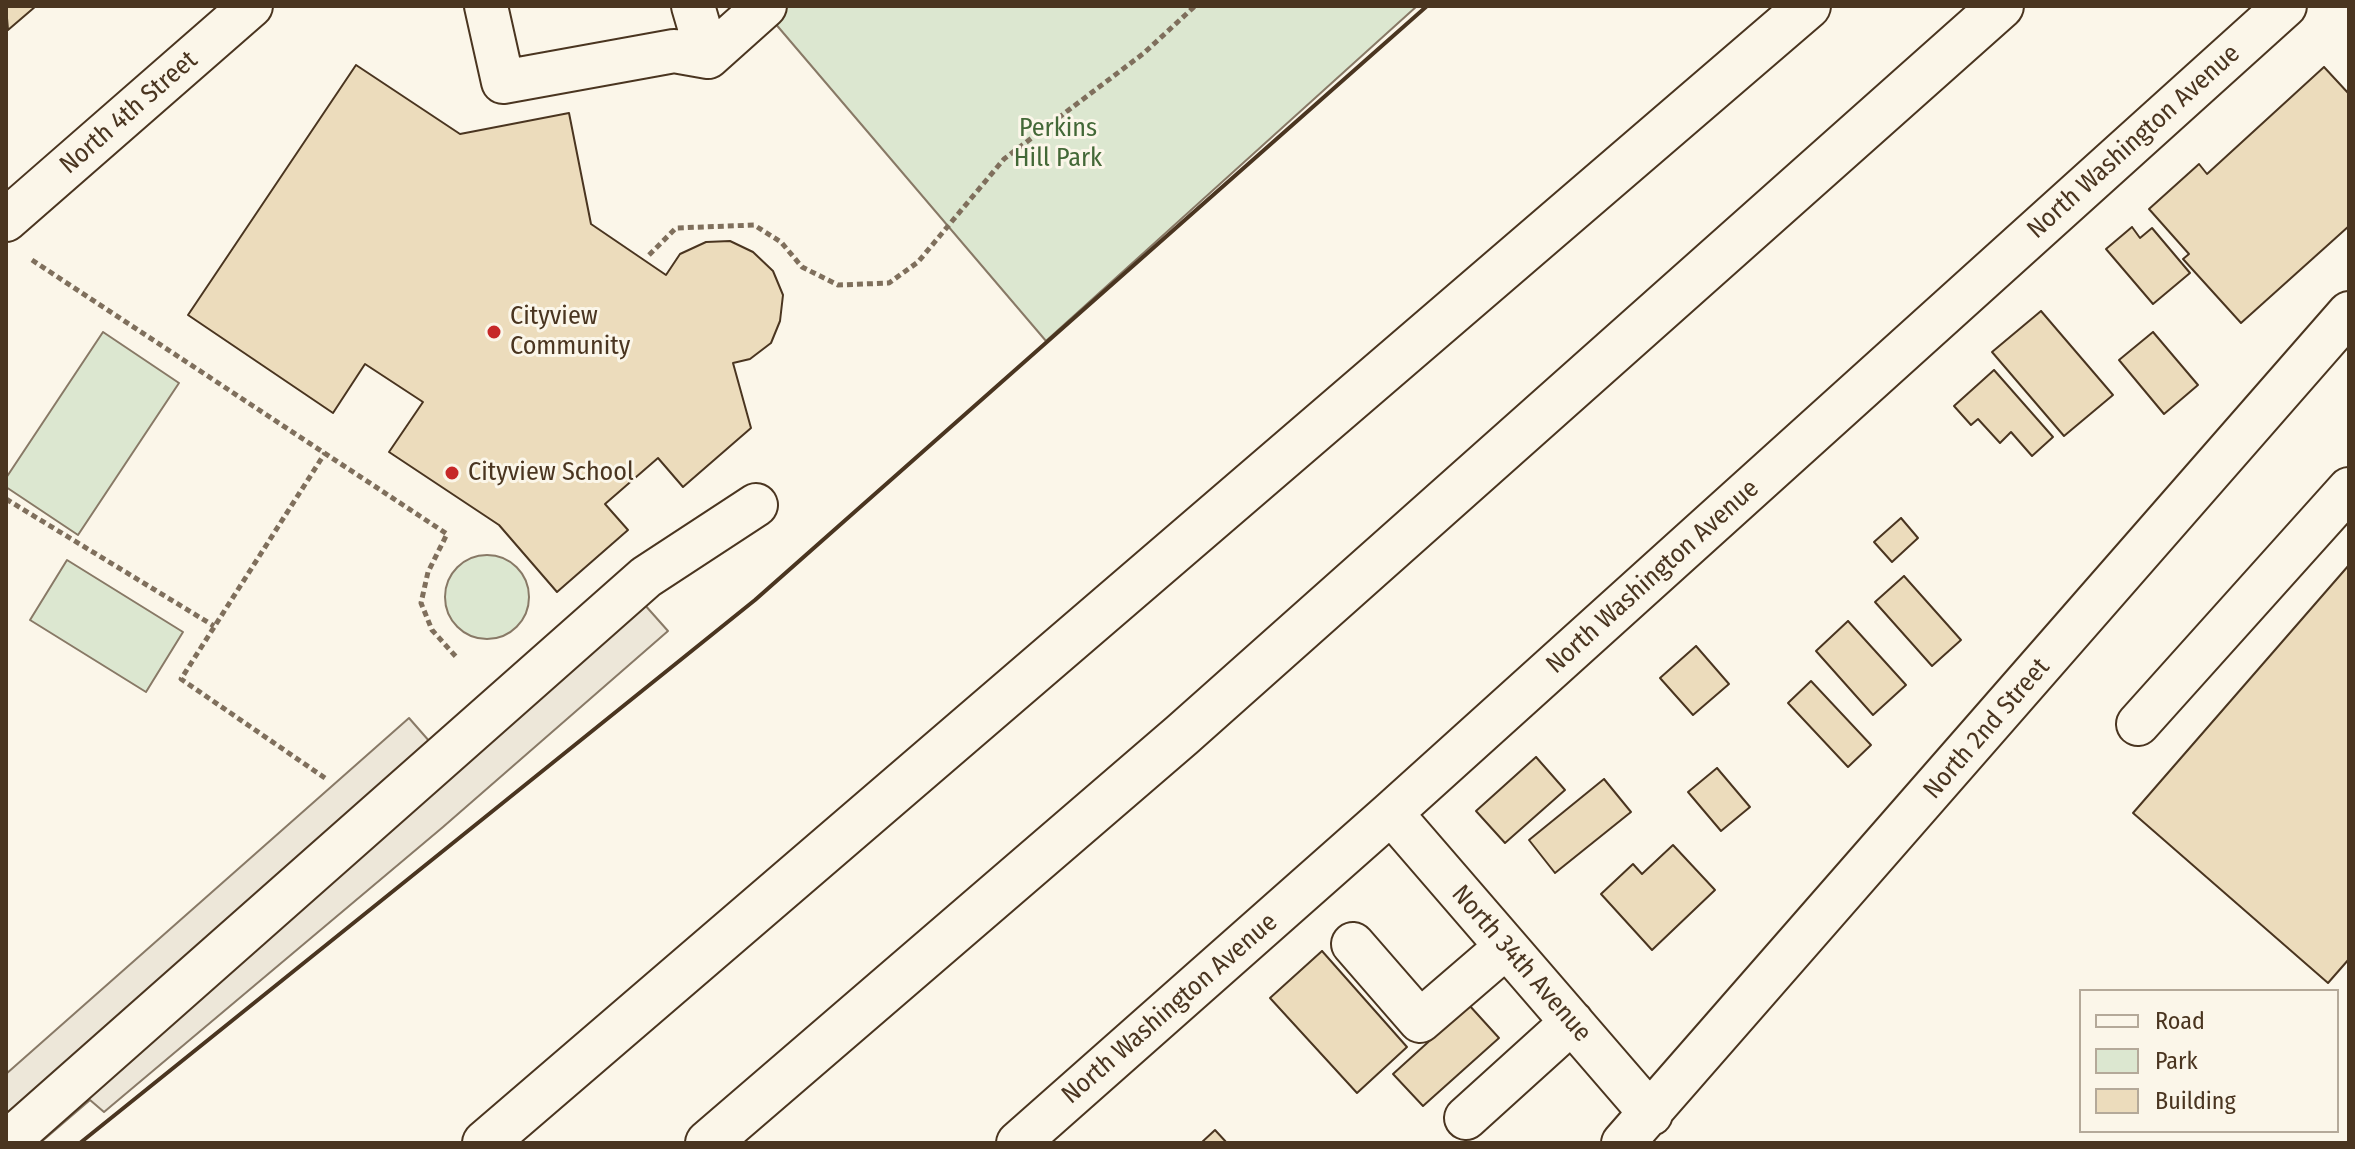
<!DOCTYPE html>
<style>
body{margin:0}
#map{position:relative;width:2355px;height:1149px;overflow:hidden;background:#fbf6e9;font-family:"Fira Sans Condensed",sans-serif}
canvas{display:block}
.frame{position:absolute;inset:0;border:8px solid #4a3520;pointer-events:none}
.legend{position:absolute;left:2079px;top:989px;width:260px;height:144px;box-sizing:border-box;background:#fbf6e9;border:2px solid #b4a999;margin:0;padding:10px 14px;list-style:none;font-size:24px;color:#4a3520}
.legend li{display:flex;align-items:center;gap:16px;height:40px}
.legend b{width:40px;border:2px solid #b4a999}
</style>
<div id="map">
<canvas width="2355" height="1149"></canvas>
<div class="frame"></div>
<ul class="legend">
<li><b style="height:10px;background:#fbf6e9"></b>Road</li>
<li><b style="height:22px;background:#dce7d0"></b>Park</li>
<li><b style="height:22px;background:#ecdcbc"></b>Building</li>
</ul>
</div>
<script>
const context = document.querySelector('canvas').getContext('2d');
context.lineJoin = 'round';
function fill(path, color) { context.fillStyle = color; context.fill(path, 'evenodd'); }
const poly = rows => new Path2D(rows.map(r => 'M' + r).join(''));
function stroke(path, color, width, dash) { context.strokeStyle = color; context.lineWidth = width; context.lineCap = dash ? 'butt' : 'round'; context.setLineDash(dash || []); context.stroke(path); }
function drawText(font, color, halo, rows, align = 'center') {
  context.font = font + ' "Fira Sans Condensed",sans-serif'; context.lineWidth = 6; context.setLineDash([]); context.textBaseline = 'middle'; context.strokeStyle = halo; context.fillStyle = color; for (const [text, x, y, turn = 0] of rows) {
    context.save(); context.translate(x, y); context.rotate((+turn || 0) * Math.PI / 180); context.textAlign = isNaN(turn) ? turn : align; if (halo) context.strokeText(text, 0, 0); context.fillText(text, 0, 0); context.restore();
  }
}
const green = poly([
 [778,6,1417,6,1046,341,768,15,778,6],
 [103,332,179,383,78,535,6,487,6,478,103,332],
 '445 597a42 42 0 1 1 84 0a42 42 0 1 1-84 0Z',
 [67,560,183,632,146,692,30,620,67,560]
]);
fill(green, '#dce7d0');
stroke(green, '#887966', 2);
const parking = poly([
 [620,577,668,631,443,827,104,1112,90,1100,40,1143,6,1143,6,1074,409,718,430,742,620,577]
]);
fill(parking, '#ede7d9');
stroke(parking, '#887966', 2);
const building = poly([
 [6,6,36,6,8,30,6,6],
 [356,65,460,134,569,113,591,224,666,275,680,254,706,242,730,241,753,252,773,271,783,295,780,321,771,343,750,359,733,363,751,428,683,487,658,458,605,504,628,530,557,592,499,525,389,452,423,402,365,364,333,413,188,315,356,65],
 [2324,67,2349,94,2349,226,2241,323,2183,259,2189,254,2149,209,2199,164,2207,174,2324,67],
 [2132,227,2140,238,2152,228,2190,273,2153,304,2106,249,2132,227],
 [2041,311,2113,395,2064,436,1992,352,2041,311],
 [2153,332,2198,385,2164,414,2119,360,2153,332],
 [1994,370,2053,437,2032,456,2011,432,2000,443,1978,419,1971,425,1954,406,1994,370],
 [1901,518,1918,538,1892,562,1874,542,1901,518],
 [2349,565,2349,959,2328,983,2133,813,2349,565],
 [1904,576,1961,640,1932,666,1875,602,1904,576],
 [1848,621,1906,685,1873,715,1816,651,1848,621],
 [1696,646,1729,684,1693,715,1660,678,1696,646],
 [1811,681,1871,745,1848,767,1788,703,1811,681],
 [1536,757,1565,790,1505,843,1476,811,1536,757],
 [1717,768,1750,807,1721,831,1688,792,1717,768],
 [1604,779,1631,812,1555,873,1529,840,1604,779],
 [1673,845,1715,890,1652,950,1601,894,1633,864,1642,874,1673,845],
 [1322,951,1407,1047,1357,1093,1270,998,1322,951],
 [1469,1005,1499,1038,1423,1106,1393,1074,1469,1005],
 [1215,1130,1227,1143,1201,1143,1215,1130]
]);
fill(building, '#ecdcbc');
stroke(building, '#4a3520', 2);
const minor = poly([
 [486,6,503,82,674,51,708,57],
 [693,6,708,57],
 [708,57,765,6],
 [6,220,251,6],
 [2138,724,2349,489],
 [1391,813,1651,1114],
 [1353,944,1420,1021,1506,947],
 [1466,1118,1572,1022],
 [6,1143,646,577,756,505],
 [1018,1143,1391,813,2285,6],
 [1623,1143,2349,313]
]);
const highway = poly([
 [485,1143,1808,6],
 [708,1143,1182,735,2001,6]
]);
stroke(minor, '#4a3520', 46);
stroke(highway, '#4a3520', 48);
stroke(poly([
 [649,255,676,228,754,225,781,242,802,267,838,285,889,283,918,262,1004,159,1144,53,1195,6],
 [32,260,447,534,428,572,421,603,432,630,458,659],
 [6,499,214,626],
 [325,778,181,679,325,453]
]), '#7f6f5c', 5, [6, 4]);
stroke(minor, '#fbf6e9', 42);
stroke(highway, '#fbf6e9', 44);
stroke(poly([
 [80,1143,755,600,1427,6]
]), '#4a3520', 4);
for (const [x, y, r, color] of [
 [494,332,8,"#c62828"],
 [452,473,8,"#c62828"]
]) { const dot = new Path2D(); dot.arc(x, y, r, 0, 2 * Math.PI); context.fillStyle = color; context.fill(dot); stroke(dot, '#fbf6e9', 3); }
drawText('26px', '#4a3520', '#fbf6e9', [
 ["North 4th Street",129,113,-41],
 ["North Washington Avenue",2134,142,-42],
 ["North Washington Avenue",1653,577,-42],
 ["North 2nd Street",1987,729,-49],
 ["North 34th Avenue",1521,964,49],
 ["North Washington Avenue",1170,1009,-41]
]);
drawText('26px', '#436837', '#fbf6e9', [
 ["Perkins",1058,129],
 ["Hill Park",1058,159]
]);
drawText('26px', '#4a3520', '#fbf6e9', [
 ["Cityview",510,317],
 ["Community",510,347],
 ["Cityview School",468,473]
], 'left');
</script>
